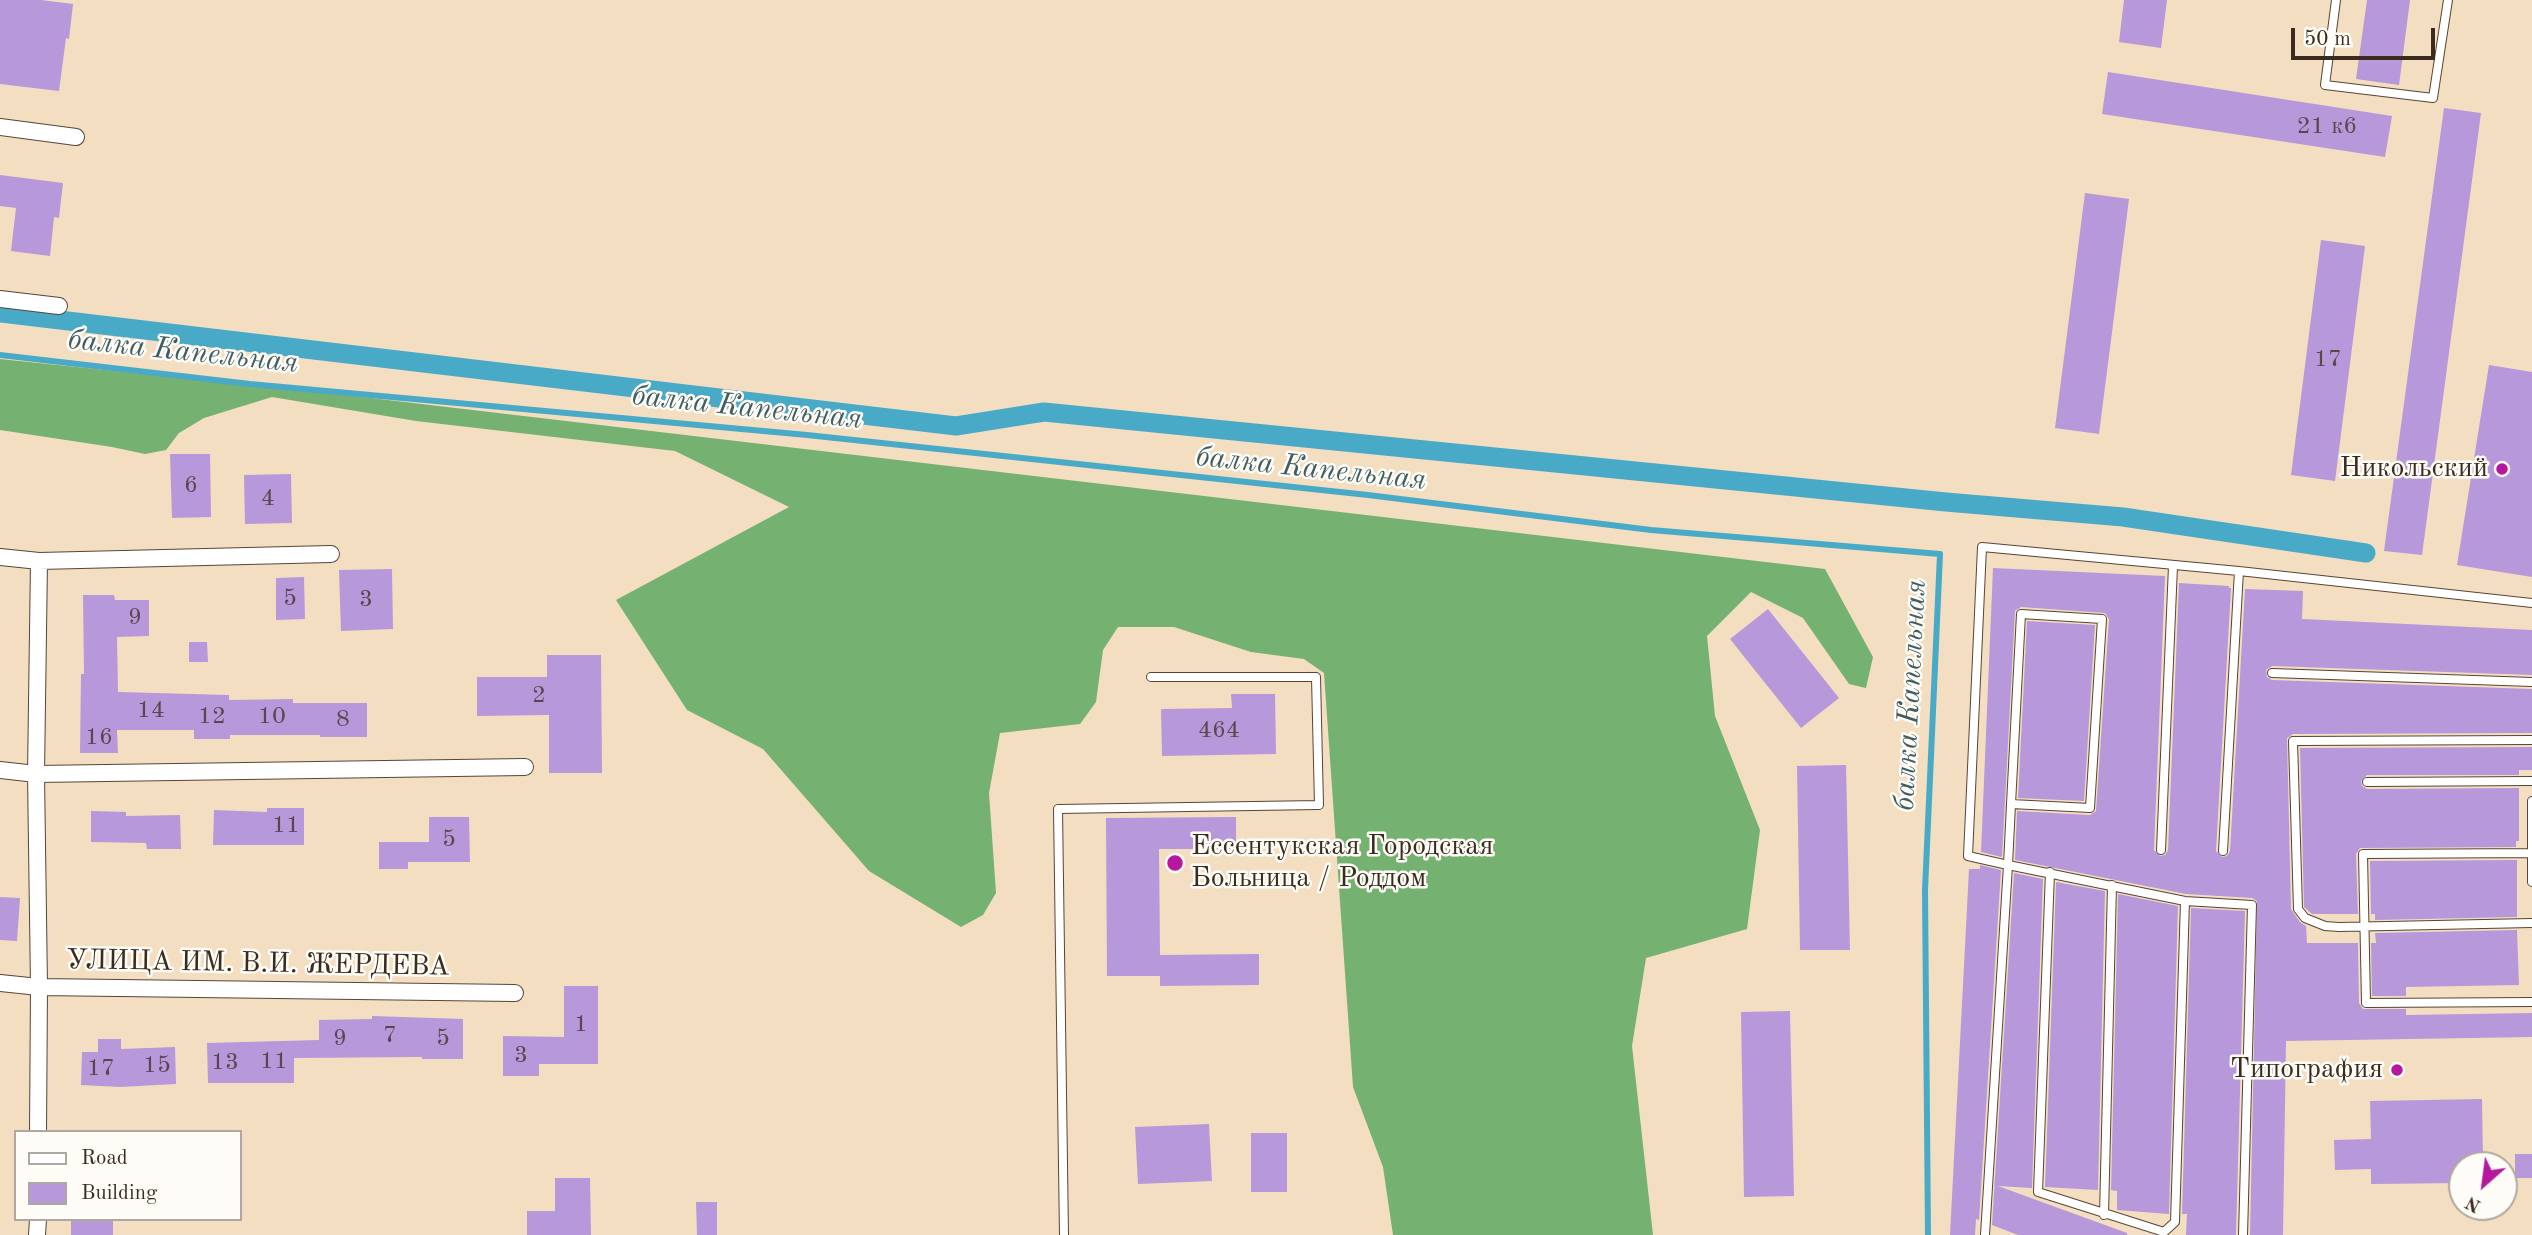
<!DOCTYPE html>
<meta charset="utf-8">
<style>
body{margin:0}
#map{position:relative;width:2532px;height:1235px;overflow:hidden;background:#f3dec1;font-family:"Old Standard TT",serif}
canvas{display:block}
.legend{position:absolute;left:14px;top:1130px;width:228px;height:91px;box-sizing:border-box;background:#fdfcf7;border:2px solid #afa8a0;margin:0;padding:9px 12px;list-style:none;font-size:21px;color:#3b2a1e}
.legend li{display:flex;align-items:center;gap:14px;height:35px}
.legend b{width:35px;border:2px solid #afa8a0}
.north{position:absolute;left:2448px;top:1151px;width:70px;height:70px;box-sizing:border-box;background:#fdfcf7;border:2px solid #afa8a0;border-radius:50%;rotate:208deg;font-size:19px;font-weight:700;line-height:28px;text-align:center;color:#3b2a1e}
.north::after{content:'';display:block;margin:auto;width:24px;height:32px;background:#b5179e;clip-path:polygon(50% 0,100% 100%,50% 72%,0 100%)}
.scale{position:absolute;left:2291px;top:28px;width:144px;height:32px;box-sizing:border-box;border:4px solid #3b2a1e;border-top:0;padding-left:9px;font-size:21px;line-height:24px;white-space:nowrap;color:#3b2a1e;-webkit-text-stroke:5px #fdfcf7;paint-order:stroke}
</style>
<div id="map">
<canvas width="2532" height="1235"></canvas>
<ul class="legend">
<li><b style="height:9px;background:#fff"></b>Road</li>
<li><b style="height:19px;background:#b798db"></b>Building</li>
</ul>
<div class="north">N</div>
<div class="scale">50 m</div>
</div>
<script>
const context = document.querySelector('canvas').getContext('2d');
context.lineJoin = 'round';
function fill(path, color) { context.fillStyle = color; context.fill(path, 'evenodd'); }
const poly = rows => new Path2D(rows.map(r => 'M' + r).join(''));
function stroke(path, color, width, dash) { context.strokeStyle = color; context.lineWidth = width; context.lineCap = dash ? 'butt' : 'round'; context.setLineDash(dash || []); context.stroke(path); }
function drawText(font, color, halo, rows, align = 'center') {
  context.font = font + ' "Old Standard TT",serif'; context.lineWidth = 5; context.setLineDash([]); context.textBaseline = 'middle'; context.strokeStyle = halo; context.fillStyle = color; for (const [text, x, y, turn = 0] of rows) {
    context.save(); context.translate(x, y); context.rotate((+turn || 0) * Math.PI / 180); context.textAlign = isNaN(turn) ? turn : align; if (halo) context.strokeText(text, 0, 0); context.fillText(text, 0, 0); context.restore();
  }
}
fill(poly([
 [0,359,345,395,1825,569,1873,657,1866,688,1849,684,1803,618,1751,592,1707,636,1715,716,1760,830,1747,929,1646,958,1632,1046,1653,1235,1393,1235,1383,1167,1353,1087,1324,673,1304,659,1251,652,1174,627,1118,627,1103,650,1096,702,1080,724,1000,733,989,793,996,893,983,915,961,927,869,871,763,749,687,710,616,600,789,507,675,451,416,421,272,397,204,418,179,433,166,450,145,454,112,447,0,430]
]), '#75b171');
stroke(poly([
 [0,355,250,384,807,435,1368,495,1651,530,1940,554,1925,890,1928,1235]
]), '#49aac8', 6);
stroke(poly([
 [0,313,956,426,1044,412,1946,502,2123,517,2366,553]
]), '#49aac8', 19);
fill(poly([
 [0,0,41,0,73,4,69,39,66,38,59,91,0,84],
 [2124,0,2167,0,2161,48,2119,42],
 [2367,0,2410,0,2399,85,2356,79],
 [2108,72,2392,116,2385,157,2102,114],
 [2444,108,2481,113,2422,555,2384,551],
 [0,175,63,183,59,218,54,217,50,256,11,251,16,208,0,206],
 [2085,193,2129,199,2099,434,2055,428],
 [2321,240,2365,246,2335,481,2291,475],
 [2489,365,2532,372,2532,577,2457,565],
 [170,454,210,454,211,517,172,518],
 [291,474,292,523,245,524,244,475],
 [1993,568,2165,576,2154,850,2160,856,2165,855,2168,850,2179,583,2229,586,2229,588,2231,588,2216,851,2222,857,2227,856,2230,851,2245,589,2303,591,2302,619,2532,630,2532,675,2272,666,2266,670,2267,677,2272,680,2532,689,2532,733,2293,734,2287,738,2291,909,2300,922,2306,926,2307,943,2358,943,2359,1003,2363,1009,2406,1009,2406,1015,2532,1013,2532,1037,2286,1041,2283,1235,2250,1235,2257,901,2252,898,2186,894,2015,860,2017,811,2090,815,2096,811,2109,619,2105,613,2021,607,2015,611,2002,857,1981,852],
 [392,569,393,629,341,631,339,570],
 [304,577,305,619,276,620,276,578],
 [83,595,114,595,115,600,149,600,149,636,117,637,118,692,229,695,229,700,293,699,293,703,367,703,367,737,320,737,320,735,230,735,230,739,194,739,194,730,117,730,118,753,80,753,81,674,84,674],
 [1768,609,1839,698,1801,728,1730,639],
 [2027,621,2095,625,2084,801,2018,798],
 [189,642,207,642,208,662,189,662],
 [547,655,601,655,602,773,549,773,549,715,477,716,477,677,547,677],
 [1231,694,1275,694,1276,754,1162,756,1161,709,1232,708],
 [2532,747,2532,770,2519,770,2519,775,2367,775,2361,781,2362,786,2367,789,2519,788,2519,841,2516,841,2516,847,2360,848,2356,854,2358,914,2312,914,2304,907,2300,748],
 [1846,765,1850,950,1800,950,1797,766],
 [267,808,304,808,304,845,213,845,214,810,267,812],
 [91,811,126,812,126,816,180,815,181,849,147,849,146,843,91,842],
 [429,817,469,817,470,862,408,862,408,869,379,869,379,842,429,842],
 [1236,817,1236,849,1159,849,1160,955,1259,954,1259,985,1160,986,1160,976,1107,976,1106,818],
 [2517,860,2517,917,2375,920,2375,914,2371,914,2370,861],
 [1980,865,2001,870,1979,1220,1976,1219,1975,1235,1950,1235,1969,869,1980,869],
 [2014,873,2043,879,2032,1188,1998,1186,2127,1233,2127,1235,2018,1235,1992,1225],
 [2056,882,2105,891,2098,1190,2045,1187],
 [2118,894,2178,906,2169,1214,2117,1210,2117,1191,2111,1190],
 [0,897,20,898,17,941,0,940],
 [2191,908,2245,911,2236,1235,2186,1235,2187,1214,2182,1214],
 [2517,930,2519,985,2406,987,2406,996,2372,996,2371,943,2376,943,2375,933],
 [564,986,598,986,598,1064,539,1064,539,1076,503,1076,503,1036,564,1037],
 [1790,1011,1794,1196,1744,1197,1741,1012],
 [372,1016,463,1019,463,1059,422,1059,422,1057,294,1058,294,1083,208,1083,207,1043,319,1040,319,1020,372,1019],
 [98,1039,121,1039,121,1049,175,1047,176,1084,120,1087,81,1085,82,1052,98,1052],
 [2482,1099,2483,1165,2462,1165,2462,1183,2371,1184,2371,1169,2335,1170,2334,1140,2371,1139,2370,1101],
 [1209,1124,1212,1181,1138,1184,1135,1127],
 [1251,1133,1287,1133,1287,1192,1251,1192],
 [2515,1154,2532,1154,2532,1178,2515,1178],
 [555,1178,590,1178,591,1235,527,1235,527,1211,555,1211],
 [696,1202,717,1202,717,1235,697,1235],
 [71,1219,113,1219,113,1235,71,1235]
]), '#b798db');
const service = poly([
 [2336,0,2325,85,2433,98,2448,0],
 [2272,673,2532,682],
 [2532,740,2293,741,2298,909,2305,918,2325,926,2339,927,2532,923],
 [2367,782,2532,781],
 [2532,801,2532,882],
 [2011,804,2090,808,2102,619,2021,614,2011,804,2008,865,2185,901,2252,905,2243,1235],
 [2161,850,2173,566],
 [2223,851,2239,571],
 [2532,853,2363,854,2366,1003,2532,1002],
 [2050,872,2038,1192,2164,1232,2175,1222,2185,901],
 [2104,1215,2112,885],
 [1064,1235,1058,809,1319,805,1316,677,1151,677],
 [1985,1235,2008,865,1968,856,1982,547,2239,571,2532,603]
]);
const minor = poly([
 [0,127,76,137],
 [0,299,59,306],
 [0,557,39,561,331,554],
 [0,770,36,774,525,767],
 [0,983,39,987,515,993],
 [38,1132,39,987,36,774,39,561],
 [37,1235,38,1219]
]);
stroke(service, '#574536', 10);
stroke(minor, '#574536', 18);
stroke(service, '#fff', 8);
stroke(minor, '#fff', 16);
for (const [x, y, r, color] of [
 [2502,469,7,"#b5179e"],
 [1175,863,9,"#b5179e"],
 [2397,1070,7,"#b5179e"]
]) { const dot = new Path2D(); dot.arc(x, y, r, 0, 2 * Math.PI); context.fillStyle = color; context.fill(dot); stroke(dot, '#fdfcf7', 2.5); }
drawText('24px', '#5a464d', null, [
 ["21 к6",2327,127],
 ["17",2328,360],
 ["6",191,486],
 ["4",268,499],
 ["5",290,599],
 ["3",366,600],
 ["9",135,618],
 ["2",539,696],
 ["14",151,711],
 ["12",212,717],
 ["10",272,717],
 ["8",343,720],
 ["464",1219,731],
 ["16",99,738],
 ["11",286,826],
 ["5",449,840],
 ["1",581,1025],
 ["7",390,1036],
 ["9",340,1039],
 ["5",443,1039],
 ["3",521,1056],
 ["11",274,1062],
 ["13",225,1063],
 ["15",157,1066],
 ["17",101,1069]
]);
drawText('28px', '#3b2a1e', '#fdfcf7', [
 ["Никольский",2488,469],
 ["Ессентукская Городская",1191,847,"left"],
 ["Больница / Роддом",1191,879,"left"],
 ["Типография",2383,1070]
], 'right');
drawText('28px', '#3b2a1e', '#fdfcf7', [
 ["УЛИЦА ИМ. В.И. ЖЕРДЕВА",258,964,1]
]);
drawText('italic 30px', '#415d62', '#fdfcf7', [
 ["балка Капельная",183,352,6],
 ["балка Капельная",747,408,6],
 ["балка Капельная",1311,469,6],
 ["балка Капельная",1911,695,-87]
]);
</script>
